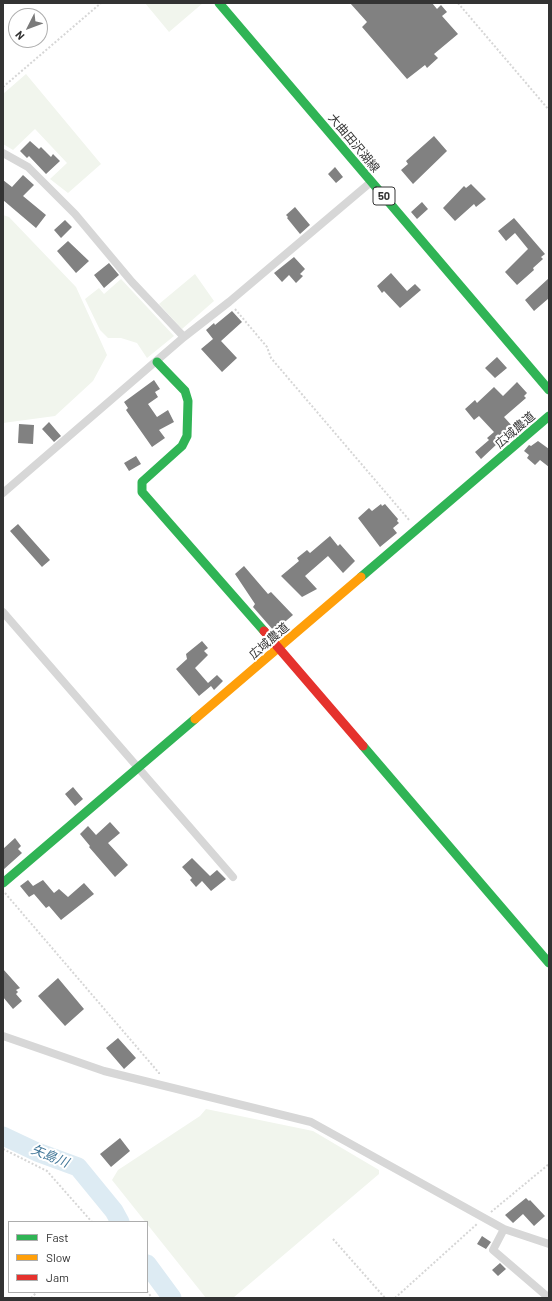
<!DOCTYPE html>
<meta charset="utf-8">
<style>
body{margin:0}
#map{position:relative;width:552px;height:1301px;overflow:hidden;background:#fff;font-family:Barlow,sans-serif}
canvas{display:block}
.frame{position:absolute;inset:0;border:4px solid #333;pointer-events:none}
.legend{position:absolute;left:8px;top:1221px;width:140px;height:72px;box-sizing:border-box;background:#fff;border:1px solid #adadad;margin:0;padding:5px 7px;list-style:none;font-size:12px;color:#333}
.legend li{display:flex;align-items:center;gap:8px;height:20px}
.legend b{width:20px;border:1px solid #adadad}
.north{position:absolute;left:8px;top:8px;width:40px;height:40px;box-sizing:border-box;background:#fff;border:1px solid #adadad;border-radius:50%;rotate:228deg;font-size:11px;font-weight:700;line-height:16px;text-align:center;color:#333}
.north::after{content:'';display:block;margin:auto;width:14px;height:18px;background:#7a7a7a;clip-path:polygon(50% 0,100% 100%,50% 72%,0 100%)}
</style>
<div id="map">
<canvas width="552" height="1301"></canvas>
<div class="frame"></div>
<ul class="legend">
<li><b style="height:5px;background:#30b455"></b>Fast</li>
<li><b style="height:5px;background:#ff9f0a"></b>Slow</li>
<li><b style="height:5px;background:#e5322d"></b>Jam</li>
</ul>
<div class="north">N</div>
</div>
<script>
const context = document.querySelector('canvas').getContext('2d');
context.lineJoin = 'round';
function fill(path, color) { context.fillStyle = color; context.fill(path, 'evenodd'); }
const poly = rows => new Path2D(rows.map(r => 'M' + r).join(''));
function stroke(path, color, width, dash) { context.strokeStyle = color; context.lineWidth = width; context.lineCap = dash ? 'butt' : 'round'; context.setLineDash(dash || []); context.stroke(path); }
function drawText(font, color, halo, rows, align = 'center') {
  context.font = font + ' Barlow,"Noto Sans JP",sans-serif'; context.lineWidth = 4; context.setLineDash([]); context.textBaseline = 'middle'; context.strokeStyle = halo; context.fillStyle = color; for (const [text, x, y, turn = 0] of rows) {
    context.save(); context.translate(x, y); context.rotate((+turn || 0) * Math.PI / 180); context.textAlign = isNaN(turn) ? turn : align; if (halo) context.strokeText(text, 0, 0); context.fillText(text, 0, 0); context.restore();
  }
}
fill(poly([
 [145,3,203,3,169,32],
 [26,74,101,164,68,193,50,179,67,163,35,129,13,150,3,144,3,94],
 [3,215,9,217,76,287,107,355,93,381,55,416,3,423],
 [195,274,214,301,182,329,159,304],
 [121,279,174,336,147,358,137,343,121,338,108,338,100,330,85,299,99,288,104,294],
 [206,1109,313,1131,379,1170,379,1174,233,1298,206,1298,112,1180,118,1170,200,1116]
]), '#f1f5ed');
stroke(poly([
 [3,1136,37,1152,78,1167,114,1211,120,1222],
 [147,1264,172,1298]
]), '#ddebf3', 19);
fill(poly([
 [350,3,432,3,437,9,441,5,447,12,442,16,458,34,434,54,438,58,427,68,425,65,407,79,362,27,367,22],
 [434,136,447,151,413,184,401,170,408,164,406,161],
 [30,141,39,149,41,147,51,157,53,154,60,161,46,174,29,156,27,158,20,151],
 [335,167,343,177,336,183,328,174],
 [23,175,34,185,23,196,46,215,36,228,3,200,3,180,12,187],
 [471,184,486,199,476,207,474,204,455,221,443,208,464,186,466,188],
 [422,202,428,209,417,219,411,212],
 [295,207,310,225,300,234,287,218,288,217,286,215],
 [514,218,545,254,541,257,543,259,533,268,534,270,517,285,505,272,528,249,515,233,506,241,498,231],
 [65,220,72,227,61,238,54,230],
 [68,241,89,261,76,273,57,251],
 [294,257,305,269,300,274,303,276,296,283,289,275,282,282,274,273],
 [109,263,119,275,104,288,94,275],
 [391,273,407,291,415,284,421,290,400,308,384,291,382,293,377,286],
 [549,278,549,298,534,311,525,300],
 [232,311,242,322,221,341,237,358,222,372,201,349,213,339,206,330,214,323,215,325],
 [497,357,507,368,495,378,485,368],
 [154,380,160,389,155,392,158,397,148,404,157,417,168,410,174,422,159,430,165,438,152,447,126,410,128,408,124,402],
 [517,382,527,393,524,396,526,398,504,417,514,428,481,459,475,452,489,440,487,438,494,432,479,416,474,420,465,409,475,400,477,403,494,387,503,396],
 [49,422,61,436,54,442,42,429],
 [19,424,34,425,33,444,18,443],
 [538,441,549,449,549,467,540,460,535,465,527,458,529,455,524,451,529,445,531,446],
 [136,456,141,464,129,471,124,463],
 [381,504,382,506,385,504,398,519,397,521,399,523,393,528,397,533,380,547,358,518,369,508,372,511],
 [18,524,50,560,43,566,42,567,10,531],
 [330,536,338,546,340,544,355,561,343,573,328,556,305,576,317,589,302,597,281,576,299,561,297,558,307,550,310,553],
 [244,566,268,594,271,592,293,615,274,631,253,607,255,604,235,574],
 [202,641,208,648,204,651,208,655,195,668,208,683,217,675,223,681,214,690,211,686,199,696,176,669,187,659,186,654],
 [73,787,83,799,75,806,65,794],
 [110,822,120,833,108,843,128,865,115,877,89,847,90,846,80,834,88,826,96,835],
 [15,838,21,846,18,849,22,853,3,870,3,849],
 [192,858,210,876,217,870,226,879,211,891,202,881,196,887,190,880,192,878,182,867],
 [28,880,33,886,43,880,54,893,59,889,68,897,84,883,94,894,61,920,49,906,46,908,34,894,29,897,20,886],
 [3,969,20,988,16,990,18,992,16,994,22,1001,13,1009,3,997],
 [58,978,84,1009,65,1026,38,996],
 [118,1038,136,1058,124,1069,106,1048],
 [120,1138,130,1151,111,1167,100,1154],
 [526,1198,529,1201,530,1200,545,1216,534,1226,523,1214,513,1223,505,1215],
 [482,1236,491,1242,486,1249,477,1244],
 [500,1263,506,1269,498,1276,492,1270]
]), '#818181');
stroke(poly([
 [458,3,549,110],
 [3,87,101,3],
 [235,309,267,347,271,358,410,521],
 [5,893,159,1073,159,1076],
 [3,1149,47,1171,92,1222],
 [491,1212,549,1164],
 [333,1239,385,1298],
 [147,1291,152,1298],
 [31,1298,37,1292],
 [395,1298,477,1224]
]), '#d6d6d6', 2, [2, 2]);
stroke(poly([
 [3,153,28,167,75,214,132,282,184,337],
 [3,493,184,337,229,302,371,182],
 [3,612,233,877],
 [3,1036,104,1071,311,1122,504,1229,549,1244],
 [504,1229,493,1250,549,1298]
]), '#d7d7d7', 8);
stroke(poly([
 [219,3,549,390],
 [157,362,185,391,188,401,187,436,182,446,142,482,142,492,264,631],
 [361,577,549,416],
 [363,746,549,963],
 [3,883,195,719]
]), '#30b455', 9);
stroke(poly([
 [195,719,361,577]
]), '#ff9f0a', 9);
stroke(poly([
 [264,631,363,746]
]), '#e5322d', 9);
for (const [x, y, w] of [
 [384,196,22]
]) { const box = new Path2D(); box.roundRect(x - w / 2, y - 9, w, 18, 3); context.fillStyle = '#fff'; context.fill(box); stroke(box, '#333', 1); }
drawText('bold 11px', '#333', null, [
 ["50",384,196]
]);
drawText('12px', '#333', '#fff', [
 ["大曲田沢湖線",354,143,50],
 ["広域農道",515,430,-41],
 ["広域農道",269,641,-41]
]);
drawText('italic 13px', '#3f7597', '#fff', [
 ["矢島川",50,1156,22]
]);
</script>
